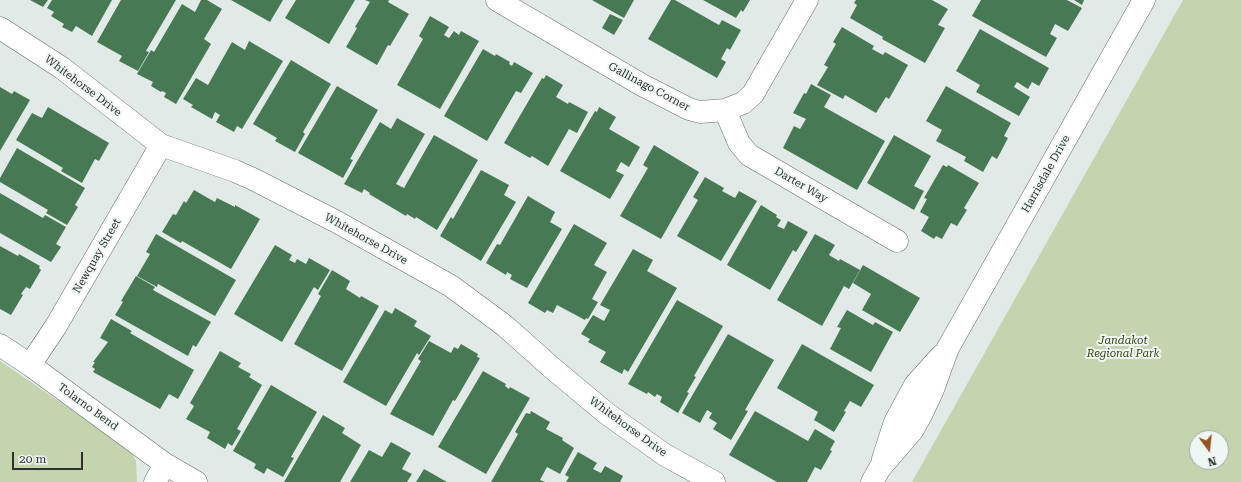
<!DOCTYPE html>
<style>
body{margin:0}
#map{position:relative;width:1241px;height:482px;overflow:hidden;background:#e2eae7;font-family:"Roboto Serif",serif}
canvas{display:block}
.north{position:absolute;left:1189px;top:430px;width:40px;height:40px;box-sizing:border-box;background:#eff7f5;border:1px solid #a2a8a6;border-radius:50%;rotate:165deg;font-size:11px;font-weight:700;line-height:16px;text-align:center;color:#2e3130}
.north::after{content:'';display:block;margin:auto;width:14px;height:18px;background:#955222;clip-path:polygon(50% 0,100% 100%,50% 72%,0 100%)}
.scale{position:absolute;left:12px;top:452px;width:71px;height:18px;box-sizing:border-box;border:2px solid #2e3130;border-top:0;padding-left:5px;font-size:12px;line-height:14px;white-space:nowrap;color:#2e3130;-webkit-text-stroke:3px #eff7f5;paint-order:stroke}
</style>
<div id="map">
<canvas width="1241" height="482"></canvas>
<div class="north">N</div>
<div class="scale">20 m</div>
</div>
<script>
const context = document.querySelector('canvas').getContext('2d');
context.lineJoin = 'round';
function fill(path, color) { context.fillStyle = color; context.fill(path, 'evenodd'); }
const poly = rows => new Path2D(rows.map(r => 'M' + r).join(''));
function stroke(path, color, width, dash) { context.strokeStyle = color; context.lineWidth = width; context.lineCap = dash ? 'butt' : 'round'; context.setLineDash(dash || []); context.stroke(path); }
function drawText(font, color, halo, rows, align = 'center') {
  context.font = font + ' "Roboto Serif",serif'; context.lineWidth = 4; context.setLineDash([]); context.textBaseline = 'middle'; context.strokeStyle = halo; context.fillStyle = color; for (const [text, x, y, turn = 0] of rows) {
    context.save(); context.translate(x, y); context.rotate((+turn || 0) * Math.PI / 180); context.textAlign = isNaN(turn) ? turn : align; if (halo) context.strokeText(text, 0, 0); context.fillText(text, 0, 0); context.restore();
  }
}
fill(poly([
 [1183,0,1241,0,1241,482,912,482],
 [1197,438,1221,438,1221,462,1197,462],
 [0,361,130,450,136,461,137,482,0,482]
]), '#c3d4af');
fill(poly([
 [30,0,48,0,43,7],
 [52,0,112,0,92,36,76,26,72,32,62,27,64,24,51,16,54,12,47,8],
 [121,0,176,0,146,51,149,52,138,71,119,61,122,56,97,42],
 [201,0,207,0,222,9,204,39,211,44,176,104,164,97,166,93,162,91,161,92,151,86,153,82,137,74,151,50,154,52,182,4,195,12],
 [231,0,283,0,270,22],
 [296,0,355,0,329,44,285,18],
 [365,0,389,0,388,2,409,14,390,46,388,45,377,65,346,47,357,28,355,27,370,2],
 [592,0,634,0,624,18],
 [671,0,675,0,719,25,722,20,741,30,730,50,727,48,721,59,726,62,717,78,648,39],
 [703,0,750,0,743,12,741,10,736,18],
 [856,0,932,0,948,9,938,25,945,28,925,63,882,39,883,37,850,18,857,5,854,3],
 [981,0,1067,0,1082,8,1068,31,1055,24,1050,34,1057,38,1046,57,972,16],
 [1074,0,1084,0,1082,5],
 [610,14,623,20,614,35,602,28],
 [430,16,449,27,444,35,449,38,454,31,459,35,461,31,479,41,440,109,397,85,423,39,419,36],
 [842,27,874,46,872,49,883,55,885,52,908,65,889,99,886,97,876,113,845,95,843,99,817,85,828,67,824,65,836,44,833,42],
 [980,29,1049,68,1039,86,1032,82,1028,89,1017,82,1014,87,1030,97,1019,116,976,92,980,85,956,71],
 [249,41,283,61,242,129,237,126,234,132,216,122,220,115,215,112,212,119,191,107,193,105,183,99,196,78,208,85,232,42,245,50],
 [483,49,495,56,496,54,510,62,509,64,512,66,514,62,533,73,521,93,516,91,487,141,444,116],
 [291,60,331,84,303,132,305,134,295,152,275,141,277,138,253,124],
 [546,75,563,85,556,97,568,104,569,102,588,112,577,133,569,129,548,166,532,156,530,158,504,143,542,78,544,79],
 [811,84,831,95,824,107,885,141,857,190,783,148,794,126,800,129,806,119,793,113,804,93,806,94],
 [337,86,378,110,350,159,353,160,343,178,298,153],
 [946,86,1011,123,1004,136,1008,138,997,159,992,156,983,172,964,161,966,157,936,141,942,130,926,121],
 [0,87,12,94,14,91,30,100,0,151],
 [48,107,109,143,99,161,95,159,82,183,61,171,63,168,16,140,32,113,42,118],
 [599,107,616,117,609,129,640,147,629,167,621,162,616,171,624,175,610,199,560,171,595,111,597,112],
 [397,118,425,134,396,184,404,188,434,135,478,160,437,230,416,217,415,219,407,214,406,216,369,194,370,193,364,189,362,193,344,184,380,122,391,129],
 [894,135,931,156,914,186,924,191,914,210,867,183],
 [654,145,699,172,661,239,620,216,648,168,643,165],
 [17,148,85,188,75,205,78,207,67,225,46,213,48,210,0,182,0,178],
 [943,165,947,167,948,165,979,183,964,208,967,210,957,226,951,223,942,239,936,236,934,239,921,231,929,217,920,212,927,199,924,198],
 [481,170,509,185,504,195,516,202,481,261,440,236,451,217,453,219],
 [705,177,724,188,722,191,735,198,739,191,757,201,721,261,677,236,698,200,693,197],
 [194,190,215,202,217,198,235,207,235,205,260,219,231,269,182,241,181,243,162,232,173,214,176,215,184,201,186,203],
 [0,193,43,218,45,215,66,227,56,244,61,247,51,262,0,233],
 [528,196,555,212,550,222,562,229,527,288,510,279,512,275,507,272,506,275,486,263,497,244,500,245],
 [761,205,777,215,776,217,781,220,777,226,784,229,788,221,808,232,796,252,793,250,770,290,727,265],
 [574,224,607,243,594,265,607,272,592,299,598,302,588,319,586,318,585,320,557,305,553,313,547,310,545,313,528,303],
 [156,234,236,280,215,316,158,284,157,287,137,276,150,254,146,252],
 [815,234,835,245,829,255,839,261,840,259,860,270,849,289,844,286,822,326,777,300],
 [275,245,292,255,289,260,295,263,297,259,306,264,309,258,330,270,318,290,314,287,282,342,234,314],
 [0,246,18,256,19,254,40,266,39,268,41,270,30,289,26,287,21,294,23,295,11,315,0,309],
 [633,249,653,260,647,271,677,288,628,372,624,369,622,374,600,362,606,352,588,342,590,339,581,334,593,315,604,321,610,310,600,305],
 [863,265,920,298,900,332,862,310,871,294,853,283],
 [332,270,350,281,346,289,360,298,361,296,379,306,342,371,294,344,321,296,318,294],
 [136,276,155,287,153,290,211,322,196,347,193,345,188,356,115,315,123,302,121,301],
 [677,300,723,326,694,376,696,377,687,392,689,393,678,413,660,402,662,397,657,394,655,397,648,392,647,394,628,384],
 [395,308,417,321,414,326,431,336,419,355,417,353,386,406,343,382,385,310,392,314],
 [847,310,873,325,875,322,893,332,871,372,830,349,841,328,837,327],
 [111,319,132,331,130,333,194,370,178,399,169,394,160,409,93,372,95,369,92,367,95,362,93,362,108,342,100,338],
 [728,334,774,360,745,410,748,411,731,440,713,429,717,423,709,418,712,413,707,410,700,423,682,413],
 [429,341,451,353,454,347,458,349,461,344,478,354,477,357,480,358,455,401,453,400,433,436,390,414,421,361,418,359],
 [802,344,874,385,861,407,850,401,844,411,846,412,834,432,814,420,818,412,777,388],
 [220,351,241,363,238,367,251,374,249,377,262,385,237,429,241,431,232,446,228,443,225,449,207,438,210,432,186,419,194,406,190,403],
 [483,371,506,384,505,386,509,389,510,387,530,398,486,474,438,447],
 [271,385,317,412,291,457,294,458,283,477,267,468,264,474,254,468,256,464,233,451],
 [531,411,550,422,546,429,563,438,562,440,574,448,560,474,547,467,540,480,545,482,491,482,518,434,515,432,526,413,530,414],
 [755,411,808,441,815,429,835,441,830,450,832,451,821,470,815,467,807,482,777,482,729,455],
 [323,415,345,428,342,433,361,445,340,482,284,482],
 [391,442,411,453,402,469,412,474,407,482,350,482,369,450,382,457],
 [578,452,597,463,593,469,601,473,605,466,623,476,620,482,566,482,569,477,565,475],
 [424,469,447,482,416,482]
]), '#487955');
const minor = poly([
 [497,0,642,85,689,109,700,112,725,110,743,103,753,94,807,0],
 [0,28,62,68,161,145,235,171,253,179,337,222,451,286,505,326,551,367,606,413,665,455,714,482],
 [725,110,739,143,749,155,897,241],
 [0,345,30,365,165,464,196,482],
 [30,365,56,326,161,145],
 [883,459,895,422,915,385,941,356],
 [155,482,165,464],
 [872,482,880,468,912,431,921,415,932,392,948,348,1144,0]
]);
stroke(minor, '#666d6b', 23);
stroke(minor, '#fff', 22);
drawText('11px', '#2e3130', '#eff7f5', [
 ["Whitehorse Drive",83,86,37],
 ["Gallinago Corner",649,87,28],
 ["Harrisdale Drive",1046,174,-61],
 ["Darter Way",801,185,30],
 ["Whitehorse Drive",366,239,29],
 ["Newquay Street",97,256,-60],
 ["Tolarno Bend",88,407,36],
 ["Whitehorse Drive",628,427,36]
]);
drawText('italic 11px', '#32460a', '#eff7f5', [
 ["Jandakot",1123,341],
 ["Regional Park",1123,354]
]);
</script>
